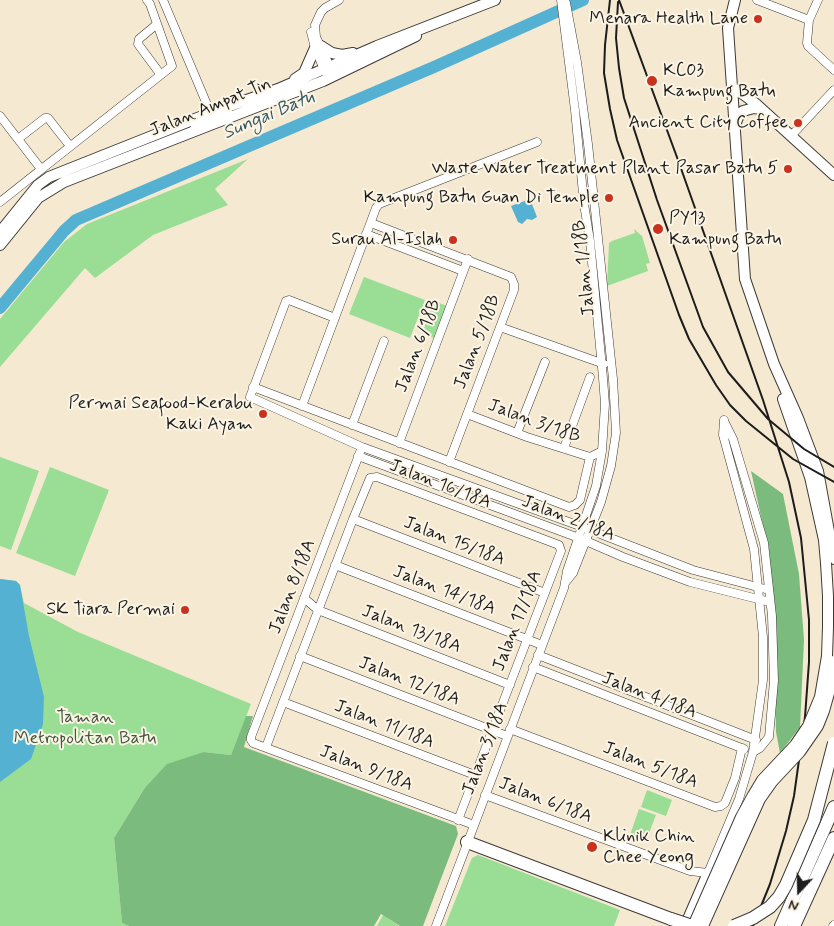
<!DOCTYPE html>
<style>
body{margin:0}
#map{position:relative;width:834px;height:926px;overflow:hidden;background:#f6e9d1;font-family:Mynerve,sans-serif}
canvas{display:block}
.north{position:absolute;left:774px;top:866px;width:50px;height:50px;-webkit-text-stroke:4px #fcf5e5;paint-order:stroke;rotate:201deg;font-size:14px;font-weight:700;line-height:20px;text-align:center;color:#1c1c1c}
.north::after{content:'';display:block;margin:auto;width:18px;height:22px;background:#1c1c1c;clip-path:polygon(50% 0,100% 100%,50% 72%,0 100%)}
</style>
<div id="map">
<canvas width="834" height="926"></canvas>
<div class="north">N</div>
</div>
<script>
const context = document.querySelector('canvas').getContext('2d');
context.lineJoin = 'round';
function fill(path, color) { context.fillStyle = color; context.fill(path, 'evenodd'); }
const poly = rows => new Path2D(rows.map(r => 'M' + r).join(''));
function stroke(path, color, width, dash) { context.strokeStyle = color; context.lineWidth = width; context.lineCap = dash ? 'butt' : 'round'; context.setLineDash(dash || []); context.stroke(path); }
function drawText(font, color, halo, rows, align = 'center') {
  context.font = font + ' Mynerve,sans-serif'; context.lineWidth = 4; context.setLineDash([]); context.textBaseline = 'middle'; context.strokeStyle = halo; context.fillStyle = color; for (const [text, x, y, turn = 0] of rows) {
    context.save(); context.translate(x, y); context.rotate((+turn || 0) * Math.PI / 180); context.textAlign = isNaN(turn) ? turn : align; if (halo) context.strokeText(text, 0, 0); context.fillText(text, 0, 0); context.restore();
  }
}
fill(poly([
 [248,159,215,189,228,205,153,235,95,278,85,268,0,367,0,319,64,242,87,224],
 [634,229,642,236,650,263,646,264,648,271,607,286,609,243,612,241,635,233],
 [364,277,425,300,410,338,349,314],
 [434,301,447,306,434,338,422,334],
 [0,457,39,471,11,550,0,546],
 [50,467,109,490,75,576,16,553],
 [0,579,16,581,20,585,24,603,78,632,251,704,231,755,204,752,144,789,114,838,122,923,129,926,0,926],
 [647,790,672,800,666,816,641,807],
 [639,809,656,815,646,841,630,835],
 [478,855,620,910,614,926,445,926,472,858],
 [383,915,399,926,377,926]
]), '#9add94');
fill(poly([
 [751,471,783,494,799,574,804,640,800,727,780,753,776,732,774,610,767,544],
 [246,716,253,716,244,747,456,826,458,834,423,926,400,926,381,914,374,926,129,926,122,923,114,838,144,789,167,764,204,752,231,755]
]), '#7bbc7e');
fill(poly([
 [530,199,537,217,532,220,527,219,522,224,518,222,511,206],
 [0,579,16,581,20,585,29,636,44,697,43,724,31,759,0,782]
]), '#54b1d2');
stroke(poly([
 [0,308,64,231,76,220,434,67,583,0]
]), '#54b1d2', 12);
const minor = poly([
 [163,0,211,114,215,116,229,114],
 [757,0,809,20],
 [818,0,809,20,807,43,808,46,834,70],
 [157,24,139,39,138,44,161,75],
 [311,32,315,48,325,72],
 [332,71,316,37,315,25,321,12,325,8,339,0],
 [0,116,41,169],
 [195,127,209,118,210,113],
 [791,136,834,90],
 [18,139,45,118,48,118,70,146],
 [0,202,172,66,150,4,147,0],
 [371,223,511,277,514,284,514,290,449,462],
 [366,234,463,271],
 [335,318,289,300,286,301,250,397,362,447,577,525,693,570,769,590],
 [500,327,604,364],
 [253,387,569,507,575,505,580,500,590,457,602,451],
 [302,406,376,208,379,204,537,142],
 [467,414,527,437,590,457],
 [725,423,733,439,764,543,772,616,774,681,769,737,760,748,753,752],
 [352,425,384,341],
 [517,433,545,362],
 [399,443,468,259],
 [362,447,251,737,251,740,253,743,474,825],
 [564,448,590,377],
 [358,456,579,538,623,557,690,582,770,602],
 [353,519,545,593],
 [335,565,542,645],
 [565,583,573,573,601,502,611,466,616,433,613,379,588,144,577,62,566,3],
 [304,598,318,610,510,685],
 [538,655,756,740],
 [300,656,507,736],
 [533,667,744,749],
 [283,702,475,775],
 [510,729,715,807,721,806,725,803,735,778,742,748],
 [266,747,353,519,370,478,377,477,463,509,559,545,561,551,458,820],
 [485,795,690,871,708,873,739,799,753,752,763,680,763,637,754,549,723,435,724,420],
 [436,926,564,588,567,571,596,486,602,451,605,404,603,378,590,241,584,204,575,110,561,0],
 [833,926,834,925]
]);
const tertiary = poly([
 [735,0,728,28,745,279,774,364,798,418,818,471,834,559],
 [321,46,332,53,342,55,353,53],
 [295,79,304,73,315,48],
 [732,88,743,94,756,104,834,175],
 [735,125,739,115,743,111,754,108,761,109],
 [0,232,38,185,49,177,210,113,278,89,377,46,495,0],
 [0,245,38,198,64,182,323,81,416,36],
 [783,399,810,477,824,540,826,563],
 [685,926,708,873]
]);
const trunk = poly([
 [467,842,671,919],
 [781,926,834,807],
 [794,926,834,838]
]);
stroke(minor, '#3d3b37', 9);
stroke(tertiary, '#3d3b37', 12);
stroke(trunk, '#3d3b37', 14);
stroke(minor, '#fff', 8);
stroke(tertiary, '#fff', 10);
stroke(trunk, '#fff', 12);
stroke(poly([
 [610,0,605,45,604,73,610,109,617,140,679,315,689,339,716,385,730,405,746,421,793,459,834,482],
 [619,0,678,160,763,400,789,482,801,538,809,620,809,662,805,717,794,796,786,831,770,884,753,926],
 [618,2,616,38,619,68,624,98,657,200,703,327,728,372,768,419,804,449,834,467]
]), '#1c1c1c', 2);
const tertiaryBridge = poly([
 [693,926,741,817,753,795,762,780,795,745,808,726,820,697,827,656,828,627,828,596,826,563],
 [703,926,760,799,772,782,800,752,818,726,824,711,831,686,834,661]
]);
const trunkBridge = poly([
 [671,919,692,926],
 [734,926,753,918,770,907,779,897,786,885,814,820,834,743]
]);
stroke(tertiaryBridge, '#3d3b37', 12, []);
stroke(trunkBridge, '#3d3b37', 14, []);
stroke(tertiaryBridge, '#fff', 10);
stroke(trunkBridge, '#fff', 12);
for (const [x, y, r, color] of [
 [758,19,5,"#c8321e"],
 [652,81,6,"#c8321e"],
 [798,123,5,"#c8321e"],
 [788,169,5,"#c8321e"],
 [609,198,5,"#c8321e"],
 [658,229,6,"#c8321e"],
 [453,240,5,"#c8321e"],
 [263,414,5,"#c8321e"],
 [185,610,5,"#c8321e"],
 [592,847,6,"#c8321e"]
]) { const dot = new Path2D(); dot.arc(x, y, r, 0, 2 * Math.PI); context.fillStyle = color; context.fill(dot); stroke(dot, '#fcf5e5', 2); }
drawText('18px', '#1c1c1c', '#fcf5e5', [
 ["Menara Health Lane",748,19],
 ["KC03",663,71,"left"],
 ["Kampung Batu",663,92,"left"],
 ["Ancient City Coffee",788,123],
 ["Waste Water Treatment Plant Pasar Batu 5",778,169],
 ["Kampung Batu Guan Di Temple",599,198],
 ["PY13",669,219,"left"],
 ["Kampung Batu",669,240,"left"],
 ["Surau Al-Islah",443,240],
 ["Permai Seafood-Kerabu",253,404],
 ["Kaki Ayam",253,425],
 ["SK Tiara Permai",175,610],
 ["Klinik Chin",603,837,"left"],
 ["Chee Yeong",603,858,"left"]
], 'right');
drawText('18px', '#1c1c1c', '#fcf5e5', [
 ["Jalan Ampat Tin",211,108,-22],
 ["Jalan 1/18B",585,268,-96],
 ["Jalan 5/18B",478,342,-69],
 ["Jalan 6/18B",419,346,-69],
 ["Jalan 3/18B",534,422,20],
 ["Jalan 16/18A",440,485,21],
 ["Jalan 2/18A",568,519,21],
 ["Jalan 15/18A",454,542,21],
 ["Jalan 8/18A",293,587,-69],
 ["Jalan 14/18A",444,591,21],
 ["Jalan 17/18A",518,621,-69],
 ["Jalan 13/18A",411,630,21],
 ["Jalan 12/18A",409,682,21],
 ["Jalan 4/18A",649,696,21],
 ["Jalan 11/18A",384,725,21],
 ["Jalan 3/18A",486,749,-69],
 ["Jalan 5/18A",650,766,21],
 ["Jalan 9/18A",366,769,21],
 ["Jalan 6/18A",545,801,21]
]);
drawText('18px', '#425640', '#fcf5e5', [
 ["Taman",85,718],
 ["Metropolitan Batu",85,739]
]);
drawText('italic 19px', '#325865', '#fcf5e5', [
 ["Sungai Batu",269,116,-23]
]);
</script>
